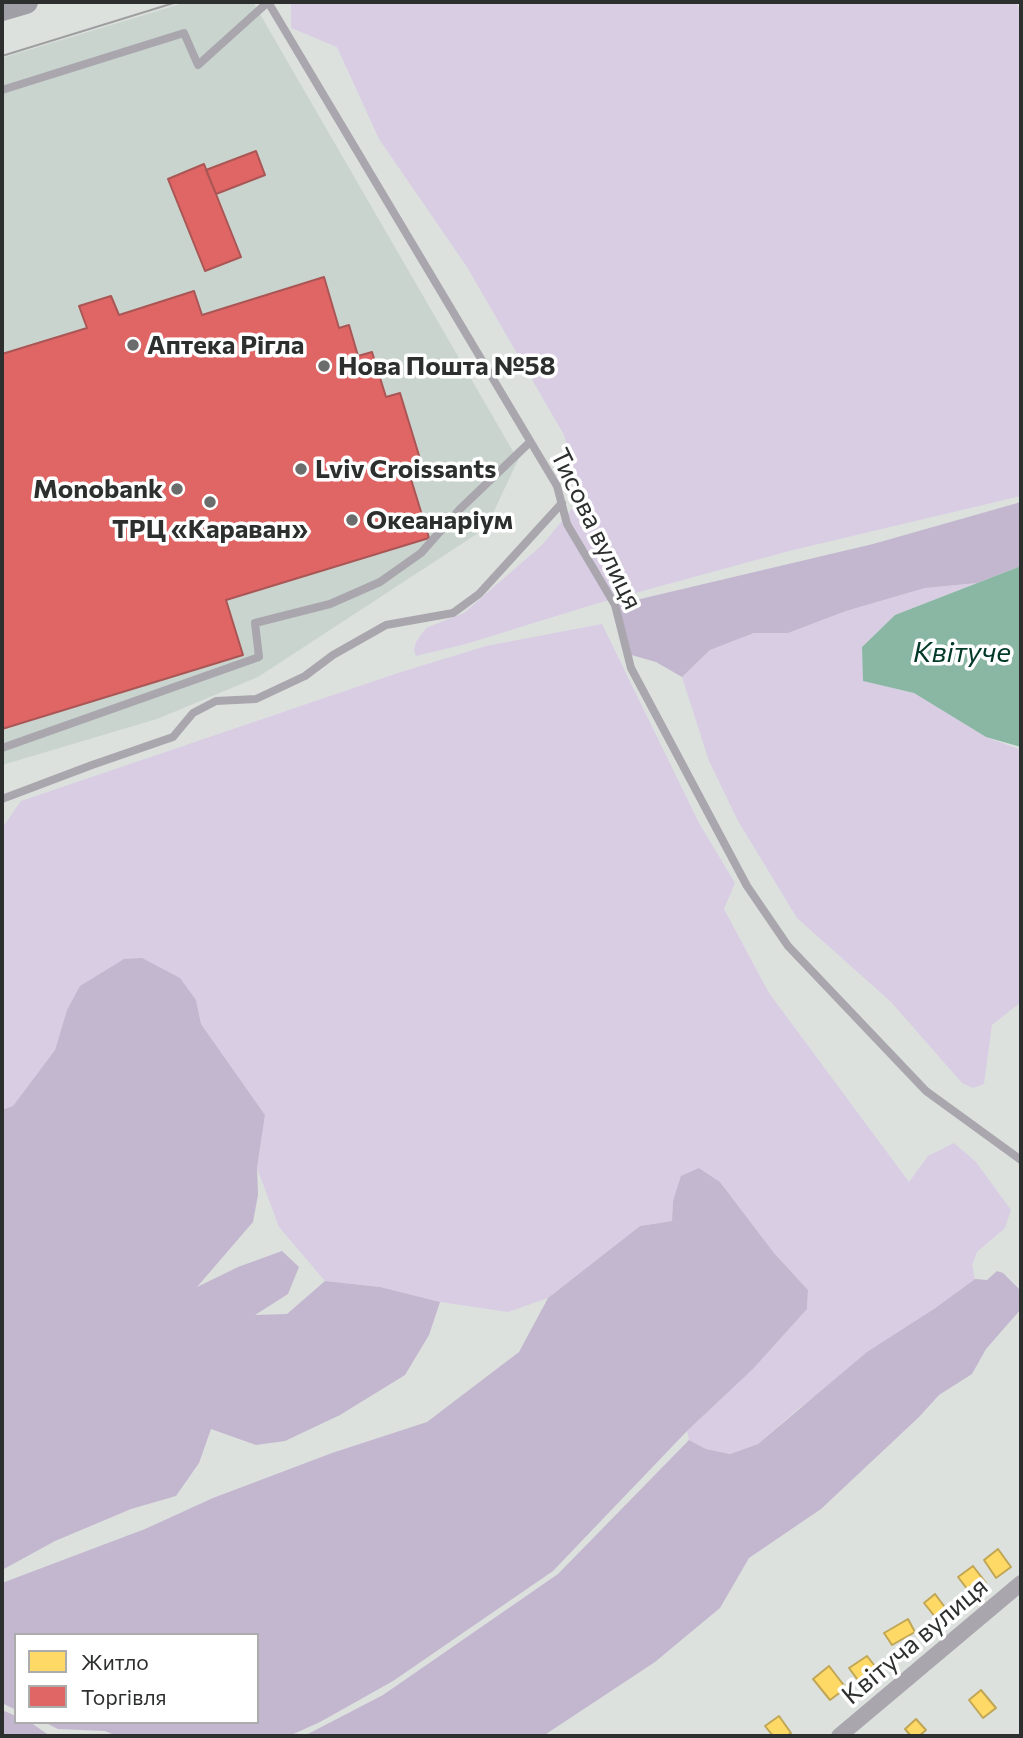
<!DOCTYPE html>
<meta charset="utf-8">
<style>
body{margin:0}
#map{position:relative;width:1023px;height:1738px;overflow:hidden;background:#dce1de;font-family:Commissioner,sans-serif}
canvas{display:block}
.frame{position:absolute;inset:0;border:4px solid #2c2f2d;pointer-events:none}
.legend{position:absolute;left:14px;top:1633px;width:245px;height:91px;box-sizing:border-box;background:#fff;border:2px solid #abacab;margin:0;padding:9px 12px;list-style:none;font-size:21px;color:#2c2f2d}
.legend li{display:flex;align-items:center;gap:14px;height:35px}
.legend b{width:35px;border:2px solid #abacab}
</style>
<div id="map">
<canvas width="1023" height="1738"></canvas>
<div class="frame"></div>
<ul class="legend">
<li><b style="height:19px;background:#ffd966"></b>Житло</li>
<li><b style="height:19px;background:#e06666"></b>Торгівля</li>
</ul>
</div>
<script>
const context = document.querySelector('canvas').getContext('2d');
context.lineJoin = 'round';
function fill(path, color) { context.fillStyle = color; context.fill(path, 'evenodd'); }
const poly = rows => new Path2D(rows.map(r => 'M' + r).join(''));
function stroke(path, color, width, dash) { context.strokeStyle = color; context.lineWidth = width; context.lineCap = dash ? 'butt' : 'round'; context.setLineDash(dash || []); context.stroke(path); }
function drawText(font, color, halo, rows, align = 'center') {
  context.font = font + ' Commissioner,sans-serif'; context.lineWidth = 7; context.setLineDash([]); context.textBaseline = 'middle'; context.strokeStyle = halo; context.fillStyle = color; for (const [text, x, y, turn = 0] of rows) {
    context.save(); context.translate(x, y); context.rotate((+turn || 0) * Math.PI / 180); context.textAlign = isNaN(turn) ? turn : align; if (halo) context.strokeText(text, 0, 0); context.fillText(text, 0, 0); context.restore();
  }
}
fill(poly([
 [187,2,253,2,518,460,486,528,258,677,157,719,2,765,2,58]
]), '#c9d4ce');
fill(poly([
 [291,2,1016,2,1021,12,1021,496,789,551,595,604,466,644,416,656,414,650,416,642,426,628,464,613,542,545,582,497,564,435,467,267,379,139,337,47,291,28],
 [977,583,895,615,862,647,864,681,914,693,986,737,1021,750,1021,1002,992,1025,984,1084,973,1088,962,1083,891,1002,797,918,738,821,709,761,682,677,710,650,754,633,788,633,846,611,925,588],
 [602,624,699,823,735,883,724,909,769,993,909,1182,928,1156,954,1143,976,1162,1011,1210,1005,1228,977,1252,972,1265,975,1279,798,1409,758,1444,730,1454,706,1449,689,1440,687,1431,753,1369,807,1309,808,1290,774,1253,720,1182,699,1168,673,1201,672,1221,640,1226,548,1298,508,1312,440,1302,380,1287,325,1281,279,1227,257,1168,265,1115,201,1024,196,1000,67,1010,55,1050,13,1106,2,1110,2,828,21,801,401,672,486,646]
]), '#d9cde4');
fill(poly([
 [1021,502,1021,566,977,583,925,588,846,611,788,633,754,633,710,650,682,677,656,662,628,654,615,605,873,544],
 [142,958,180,978,196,1000,201,1024,265,1115,257,1168,258,1195,253,1222,197,1287,238,1267,282,1251,299,1267,288,1294,255,1315,287,1314,325,1281,380,1287,440,1302,429,1335,405,1375,340,1415,285,1441,256,1445,211,1429,199,1463,176,1496,131,1509,55,1541,2,1570,2,1110,13,1106,55,1050,67,1010,80,986,124,959],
 [699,1168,720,1182,774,1253,808,1290,807,1309,753,1369,687,1431,553,1571,393,1681,320,1722,289,1736,117,1736,105,1731,58,1729,44,1722,257,1722,257,1635,16,1635,16,1710,2,1703,2,1583,145,1529,213,1498,332,1453,427,1422,519,1352,548,1298,640,1226,672,1221,673,1201,681,1176],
 [997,1271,1003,1273,1020,1290,1021,1309,986,1349,972,1374,939,1395,919,1417,821,1509,749,1558,720,1608,655,1662,543,1736,304,1736,383,1695,558,1574,689,1440,706,1449,730,1454,758,1444,867,1352,934,1309,975,1279,987,1280],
 [2,1710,16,1716,16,1722,30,1722,50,1736,2,1736]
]), '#c3b6cf');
fill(poly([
 [1021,566,1021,747,986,737,914,693,863,681,862,647,895,615]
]), '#8ab7a4');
const homes = poly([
 [998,1549,1011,1567,996,1578,984,1560,998,1549],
 [973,1566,986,1583,971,1594,958,1577,973,1566],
 [935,1594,947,1610,936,1618,924,1603,935,1594],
 [908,1619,915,1632,892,1645,884,1633,908,1619],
 [867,1656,878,1670,860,1683,849,1668,867,1656],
 [829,1666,846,1688,830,1700,813,1679,829,1666],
 [981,1690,996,1708,983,1718,969,1700,981,1690],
 [779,1716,791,1733,786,1736,773,1736,765,1726,779,1716],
 [916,1719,926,1730,919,1736,911,1736,905,1729,916,1719]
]);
fill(homes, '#ffd966');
stroke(homes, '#c0a655', 2);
const shops = poly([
 [256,151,265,175,216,194,206,170,256,151],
 [204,164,241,257,205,271,168,179,204,164],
 [324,277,339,328,349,325,358,356,372,352,386,397,400,393,421,462,407,466,429,538,226,600,243,655,2,729,2,354,87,328,79,306,111,296,119,315,194,291,202,315,324,277]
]);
fill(shops, '#e06666');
stroke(shops, '#aa5655', 2);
stroke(poly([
 [268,2,557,486,567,524,615,605,631,668,747,886,788,946,926,1091,1021,1160],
 [2,90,184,33,198,65,268,2],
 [2,748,259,657,255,623,330,604,380,582,421,553,460,509,530,442],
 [2,799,92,765,173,737,193,713,216,701,256,699,305,676,333,655,386,625,453,613,479,594,562,503]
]), '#a9a6ad', 8);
stroke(poly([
 [839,1736,1021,1583]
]), '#a9a6ad', 16);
stroke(poly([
 [2,9,26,2]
]), '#a19fa6', 24);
stroke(poly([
 [2,56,177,2]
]), '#9f9fa1', 2);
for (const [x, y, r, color] of [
 [133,345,7,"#6a6d6b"],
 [324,366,7,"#6a6d6b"],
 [301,469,7,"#6a6d6b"],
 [177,489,7,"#6a6d6b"],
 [210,502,7,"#6a6d6b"],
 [352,520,7,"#6a6d6b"]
]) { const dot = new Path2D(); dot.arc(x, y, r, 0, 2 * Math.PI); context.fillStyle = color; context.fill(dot); stroke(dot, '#fff', 2.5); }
drawText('bold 26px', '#2c2f2d', '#fff', [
 ["Аптека Рігла",147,345],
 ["Нова Пошта №58",338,366],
 ["Lviv Croissants",315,469],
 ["Monobank",163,489,"right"],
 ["Океанаріум",366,520],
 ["ТРЦ «Караван»",210,529,"center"]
], 'left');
drawText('26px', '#2c2f2d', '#fff', [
 ["Тисова вулиця",596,529,64],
 ["Квітуча вулиця",915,1641,-40]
]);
drawText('italic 28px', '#013928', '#fff', [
 ["Квітуче",962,653]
]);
</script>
